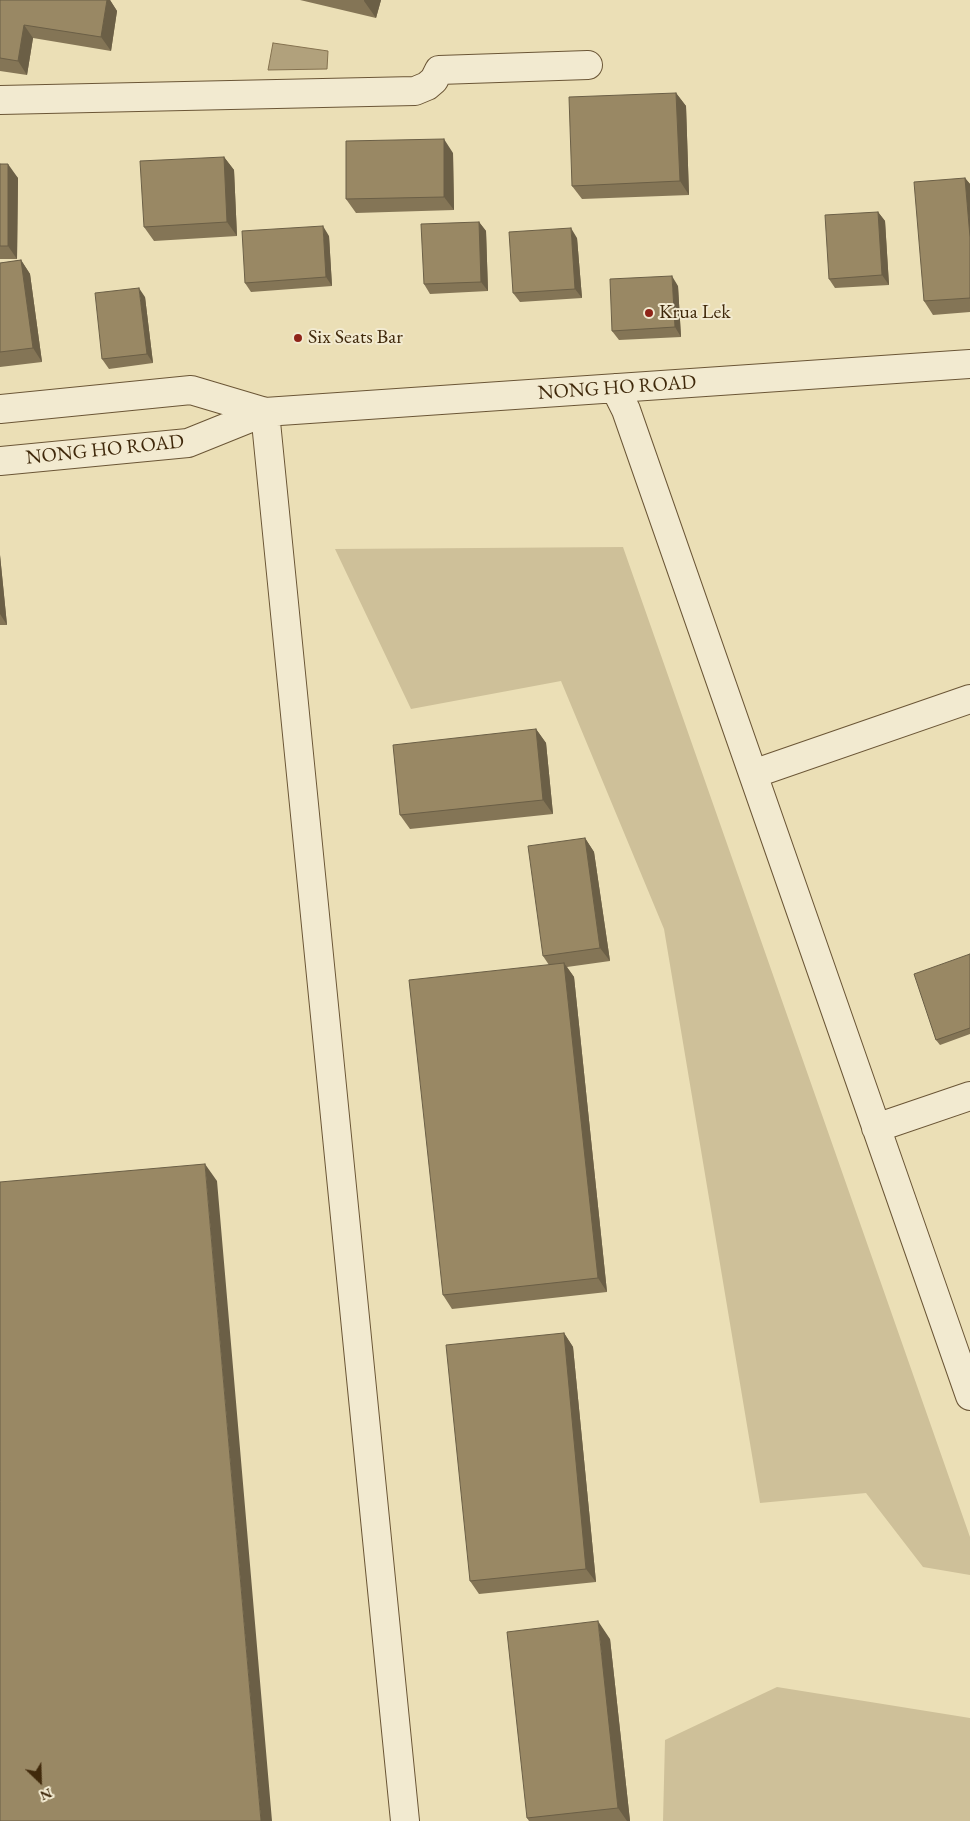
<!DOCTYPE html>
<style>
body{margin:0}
#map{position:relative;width:970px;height:1821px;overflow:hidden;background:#ebdfb6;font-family:"EB Garamond",serif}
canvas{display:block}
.north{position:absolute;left:15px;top:1756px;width:50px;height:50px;-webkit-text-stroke:4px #f2ead0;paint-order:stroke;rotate:156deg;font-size:14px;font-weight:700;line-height:20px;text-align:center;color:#40290b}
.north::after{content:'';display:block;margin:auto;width:18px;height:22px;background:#40290b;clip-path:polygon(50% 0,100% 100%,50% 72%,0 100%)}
</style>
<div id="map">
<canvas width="970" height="1821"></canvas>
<div class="north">N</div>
</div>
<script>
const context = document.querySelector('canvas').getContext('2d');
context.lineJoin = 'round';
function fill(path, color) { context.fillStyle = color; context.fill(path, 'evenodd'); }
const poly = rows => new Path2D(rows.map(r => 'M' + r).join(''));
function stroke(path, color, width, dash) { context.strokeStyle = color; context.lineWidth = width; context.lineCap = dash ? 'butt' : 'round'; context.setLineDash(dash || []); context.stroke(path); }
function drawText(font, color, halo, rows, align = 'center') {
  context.font = font + ' "EB Garamond",serif'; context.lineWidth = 4; context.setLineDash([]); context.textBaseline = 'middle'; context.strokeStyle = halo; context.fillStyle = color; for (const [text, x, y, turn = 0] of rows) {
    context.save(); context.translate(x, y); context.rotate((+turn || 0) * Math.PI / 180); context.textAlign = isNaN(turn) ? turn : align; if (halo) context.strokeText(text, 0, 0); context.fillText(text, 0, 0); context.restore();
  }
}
fill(poly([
 [623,547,970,1537,970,1575,923,1567,866,1493,760,1503,664,929,561,681,411,709,335,549],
 [777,1687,970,1718,970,1821,663,1821,665,1740]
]), '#cec099');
const water = poly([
 [273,43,328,51,327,69,268,70,273,43]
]);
fill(water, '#b1a17c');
stroke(water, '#84714f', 1);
const minor = poly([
 [0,100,415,91,427,86,434,80,439,70,588,65],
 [615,388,626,410,970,1396],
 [0,409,191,390,265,412],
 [265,412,405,1821],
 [0,461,188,443,265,412,970,364],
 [753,774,970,699],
 [876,1128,970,1096]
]);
stroke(minor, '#6b5636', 30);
stroke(minor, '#f2ead0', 28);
fill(poly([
 [0,0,110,0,117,11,111,51,33,38,27,75,0,71],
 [300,0,381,0,376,18],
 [676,93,686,106,689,195,582,199,572,186],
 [453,153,454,210,356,213,346,199],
 [224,157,234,170,237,236,154,241,144,227],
 [0,164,18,178,17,259,0,259],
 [965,178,970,184,970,312,933,315,924,301],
 [878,212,885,221,889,285,835,288,829,279],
 [479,222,486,231,488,291,430,294,424,284],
 [329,236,332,286,251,292,245,283],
 [577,238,582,298,520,302,513,293],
 [21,260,30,274,42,362,0,367,0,263],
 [678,286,681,337,619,340,612,331],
 [145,297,153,363,109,369,102,359],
 [0,555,7,625,0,625],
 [536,729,546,743,553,814,410,829,400,815],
 [585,838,594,852,610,961,567,967,574,977,607,1292,452,1309,443,1295,549,965,543,956],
 [970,954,970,1034,940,1045,936,1040],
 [564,1333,573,1347,596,1582,479,1594,470,1581],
 [610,1639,630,1821,529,1821,527,1818]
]), '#847556');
fill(poly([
 [107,0,110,0,117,11,111,51,101,37],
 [364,0,381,0,376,18,364,1],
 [24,25,33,38,27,75,18,61],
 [676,93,686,106,689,195,680,181],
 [444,139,453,153,454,210,444,197],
 [224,157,234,170,237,236,227,222],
 [8,164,18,178,17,259,8,246],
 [965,178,970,184,970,237],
 [878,212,885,221,889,285,882,275],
 [479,222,486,231,488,291,481,282],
 [323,226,329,236,332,286,326,277],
 [571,228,577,238,582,298,575,289],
 [21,260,30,274,42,362,33,348],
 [672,276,678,286,681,337,675,327],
 [139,288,145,297,153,363,147,354],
 [0,555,7,625,0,614],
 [536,729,546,743,553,814,543,800],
 [585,838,594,852,610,961,600,948],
 [564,963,574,977,607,1292,598,1278],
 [205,1164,217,1181,272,1821,261,1821],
 [564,1333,573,1347,596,1582,586,1569],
 [598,1621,610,1639,630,1821,627,1821,618,1808]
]), '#6b5f46');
const building = poly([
 [0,0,107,0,101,37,24,25,18,61,0,58,0,0],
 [676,93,680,181,572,186,569,97,676,93],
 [444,139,444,197,346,199,346,141,444,139],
 [224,157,227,222,144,227,140,161,224,157],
 [0,164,8,164,8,246,0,246,0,164],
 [965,178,970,237,970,298,924,301,914,182,965,178],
 [878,212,882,275,829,279,825,215,878,212],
 [479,222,481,282,424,284,421,224,479,222],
 [323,226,326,277,245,283,242,231,323,226],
 [571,228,575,289,513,293,509,232,571,228],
 [21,260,33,348,0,352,0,263,21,260],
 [672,276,675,327,612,331,610,279,672,276],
 [139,288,147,354,102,359,95,293,139,288],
 [536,729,543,800,400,815,393,745,536,729],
 [585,838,600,948,543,956,528,846,585,838],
 [970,954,970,1028,936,1040,914,974,970,954],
 [564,963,598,1278,443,1295,409,980,564,963],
 [205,1164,261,1821,0,1821,0,1182,205,1164],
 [564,1333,586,1569,470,1581,446,1345,564,1333],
 [598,1621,618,1808,527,1818,507,1632,598,1621]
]);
fill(building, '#998864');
stroke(building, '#6b5f46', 1);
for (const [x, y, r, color] of [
 [649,313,5,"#8f2418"],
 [298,338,5,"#8f2418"]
]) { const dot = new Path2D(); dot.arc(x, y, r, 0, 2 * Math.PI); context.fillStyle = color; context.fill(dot); stroke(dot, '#f2ead0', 2); }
drawText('20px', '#40290b', '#f2ead0', [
 ["Krua Lek",659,313],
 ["Six Seats Bar",308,338]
], 'left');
drawText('20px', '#40290b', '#f2ead0', [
 ["NONG HO ROAD",617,388,-4],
 ["NONG HO ROAD",105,450,-6]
]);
</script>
